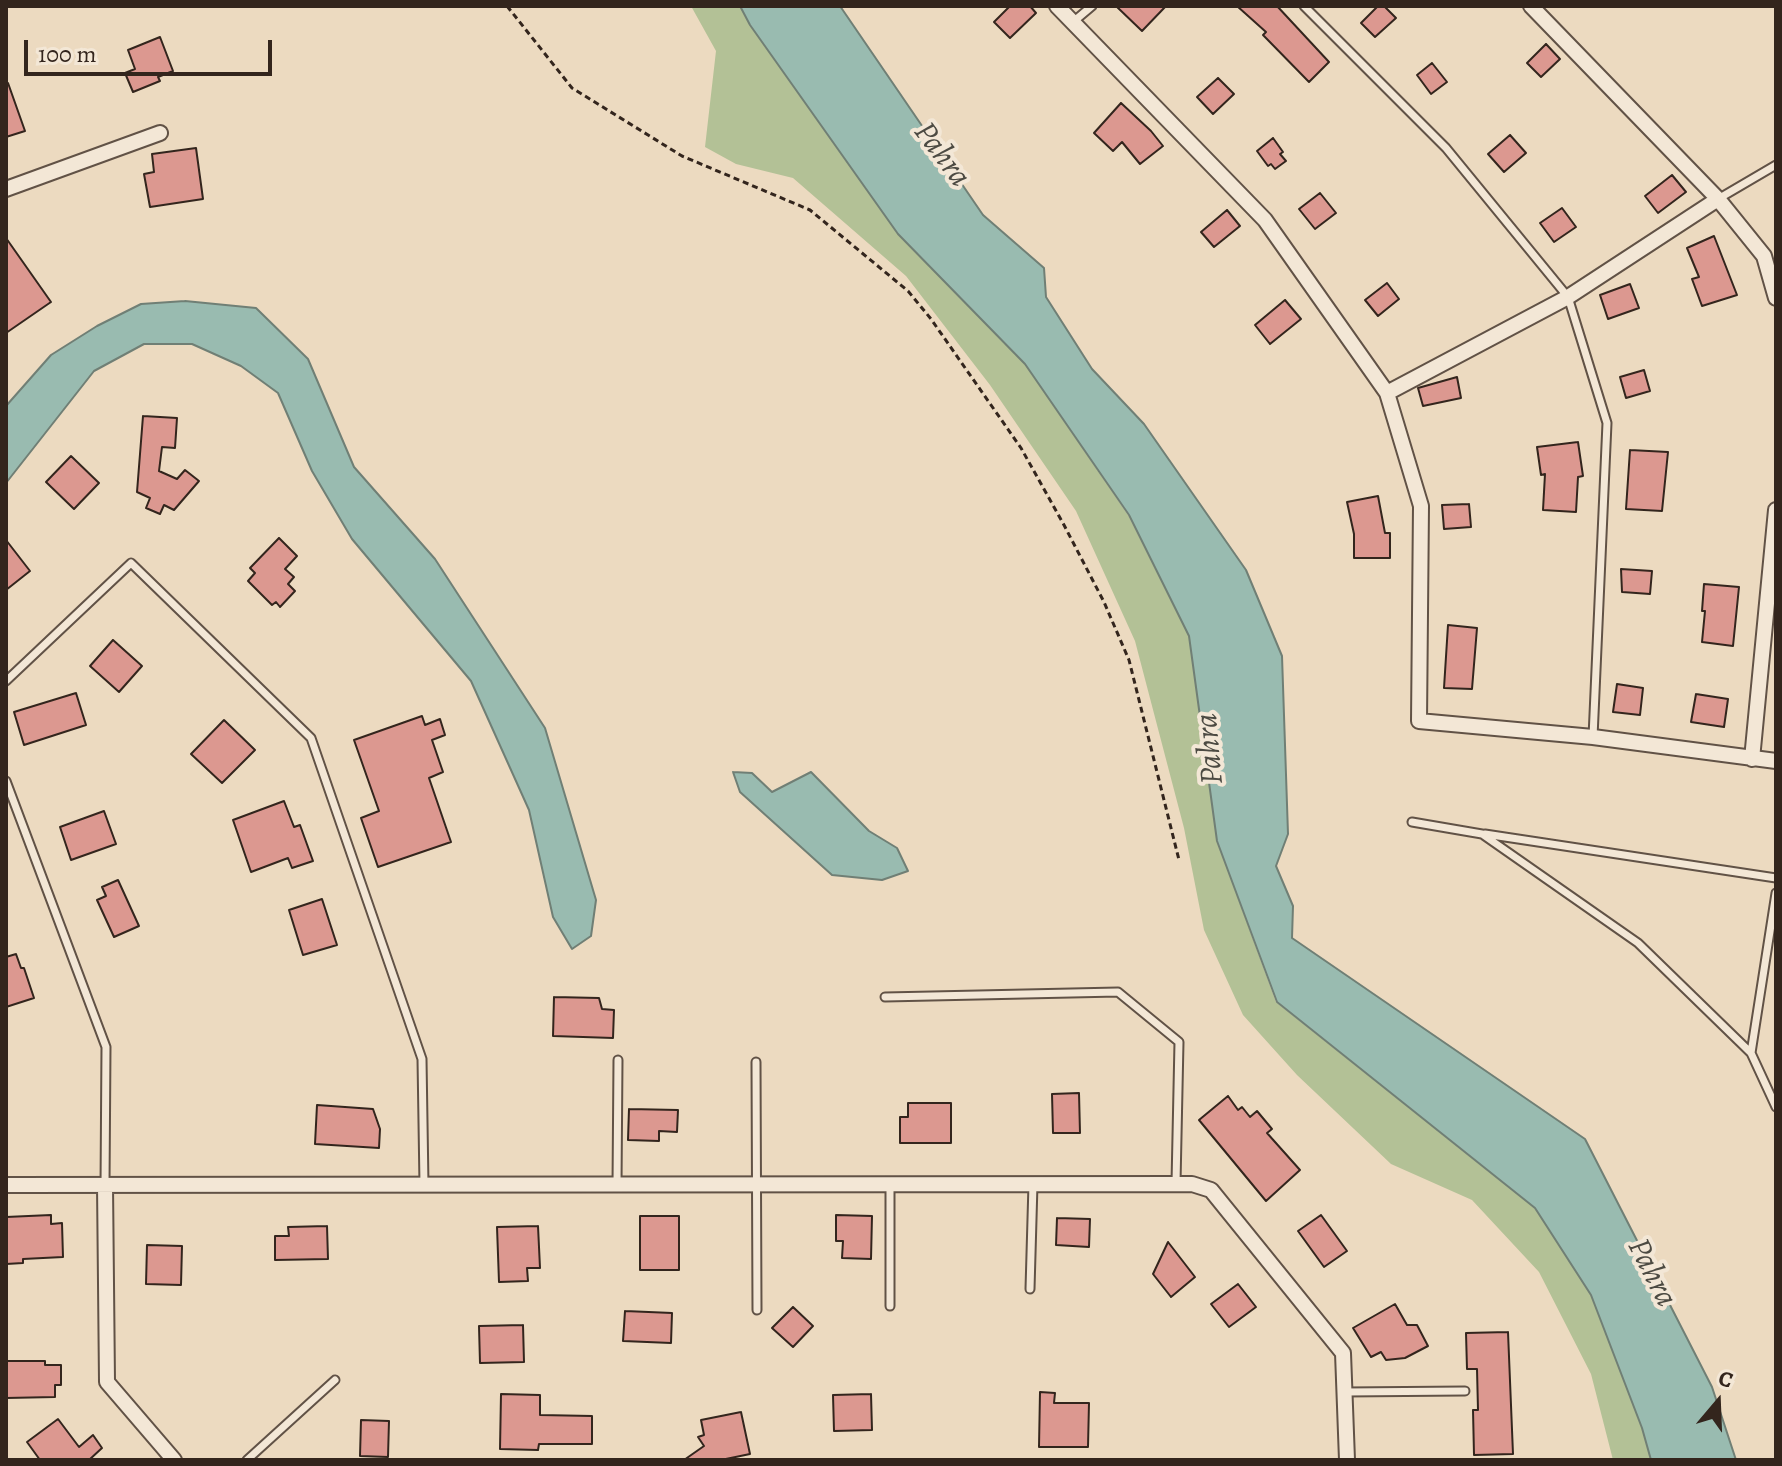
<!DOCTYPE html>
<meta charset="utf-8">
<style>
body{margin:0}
#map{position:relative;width:1782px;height:1466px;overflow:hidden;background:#ecdac0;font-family:Alegreya,serif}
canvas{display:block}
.frame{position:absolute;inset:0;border:8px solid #33251d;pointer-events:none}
.north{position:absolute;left:1678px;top:1362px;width:80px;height:80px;-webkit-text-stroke:6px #f3e7d6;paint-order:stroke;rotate:19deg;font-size:22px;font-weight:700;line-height:32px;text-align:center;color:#33251d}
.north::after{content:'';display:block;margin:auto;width:28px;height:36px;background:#33251d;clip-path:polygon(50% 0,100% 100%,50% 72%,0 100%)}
.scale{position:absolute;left:24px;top:40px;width:248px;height:36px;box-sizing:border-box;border:4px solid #33251d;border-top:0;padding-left:10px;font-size:24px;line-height:28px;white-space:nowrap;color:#33251d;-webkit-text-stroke:6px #f3e7d6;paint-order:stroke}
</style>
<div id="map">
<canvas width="1782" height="1466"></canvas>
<div class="frame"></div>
<div class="north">С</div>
<div class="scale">100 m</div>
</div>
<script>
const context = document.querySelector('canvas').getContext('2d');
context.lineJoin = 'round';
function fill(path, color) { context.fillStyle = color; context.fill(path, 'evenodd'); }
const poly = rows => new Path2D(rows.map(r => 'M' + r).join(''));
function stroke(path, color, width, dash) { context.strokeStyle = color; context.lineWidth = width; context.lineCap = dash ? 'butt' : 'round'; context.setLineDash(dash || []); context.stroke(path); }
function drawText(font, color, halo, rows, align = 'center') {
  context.font = font + ' Alegreya,serif'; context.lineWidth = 8; context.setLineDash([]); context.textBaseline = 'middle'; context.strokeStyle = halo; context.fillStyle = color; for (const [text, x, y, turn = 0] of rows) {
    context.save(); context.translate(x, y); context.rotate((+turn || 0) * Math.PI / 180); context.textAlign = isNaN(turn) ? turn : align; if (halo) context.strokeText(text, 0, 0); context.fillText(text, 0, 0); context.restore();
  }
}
fill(poly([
 [691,6,740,6,750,25,898,234,1025,364,1128,515,1189,636,1217,841,1276,1002,1535,1208,1591,1295,1642,1428,1651,1460,1613,1460,1591,1374,1539,1272,1472,1200,1391,1164,1297,1075,1243,1015,1204,930,1184,828,1135,641,1076,511,990,385,906,276,793,178,736,164,705,147,716,51]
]), '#b3c196');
const water = poly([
 [740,6,840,6,983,215,1044,268,1046,297,1092,369,1144,424,1246,570,1282,656,1288,834,1276,866,1293,906,1292,938,1585,1139,1712,1387,1736,1460,1651,1460,1642,1428,1591,1295,1535,1208,1277,1002,1217,841,1189,636,1129,515,1025,364,898,234,750,25,740,6],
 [185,301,256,308,308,359,354,467,435,559,545,728,596,900,591,936,572,949,553,917,529,810,471,681,352,539,312,471,278,393,241,366,192,344,144,344,94,371,6,483,6,406,51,355,97,326,141,304,185,301],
 [733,772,752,773,772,792,811,772,869,831,897,848,908,871,882,880,832,875,740,792,733,772]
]);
fill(water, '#99bbb0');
stroke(water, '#707f75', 2);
const building = poly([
 [1010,6,1030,6,1036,13,1010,38,994,22,1010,6],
 [1116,6,1166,6,1142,31,1116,6],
 [1237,6,1277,6,1329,62,1309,82,1263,35,1266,32,1237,6],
 [1378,6,1384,6,1396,18,1375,37,1361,23,1378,6],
 [160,37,173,71,158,77,160,81,133,92,125,73,135,69,128,50,160,37],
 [1546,44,1560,59,1541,77,1527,63,1546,44],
 [1432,63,1447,82,1431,94,1417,75,1432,63],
 [1218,78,1234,94,1213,114,1197,97,1218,78],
 [6,83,8,83,25,131,6,137,6,83],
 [1121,103,1151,131,1163,146,1140,164,1122,142,1113,151,1094,133,1121,103],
 [1510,135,1526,153,1504,172,1488,154,1510,135],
 [1273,138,1283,152,1280,154,1286,161,1275,169,1271,164,1268,166,1257,151,1273,138],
 [196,148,203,199,150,207,144,174,154,172,152,154,196,148],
 [1672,175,1686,192,1658,213,1645,196,1672,175],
 [1320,193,1336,213,1315,229,1299,209,1320,193],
 [1562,208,1576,227,1554,242,1540,223,1562,208],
 [1227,210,1240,226,1214,247,1201,232,1227,210],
 [1714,236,1737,295,1702,306,1692,279,1699,277,1687,248,1714,236],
 [6,238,51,302,6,333,6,238],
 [1387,283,1399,299,1378,316,1365,300,1387,283],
 [1630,284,1639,308,1608,319,1600,295,1630,284],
 [1285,300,1301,319,1270,344,1255,325,1285,300],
 [1644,370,1650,391,1626,398,1620,377,1644,370],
 [1457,377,1461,398,1423,406,1418,388,1457,377],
 [143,416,177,418,175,448,162,447,159,471,177,479,185,470,199,481,174,510,164,505,160,514,146,508,150,498,137,492,143,416],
 [1578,442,1583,476,1578,477,1576,512,1543,510,1545,474,1541,475,1537,447,1578,442],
 [1630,450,1668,452,1662,511,1626,509,1630,450],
 [71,456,99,483,74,509,46,482,71,456],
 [1378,496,1385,533,1390,533,1390,558,1354,558,1354,534,1347,502,1378,496],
 [1469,504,1471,527,1444,529,1442,505,1469,504],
 [279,538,297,556,285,569,294,577,288,584,295,591,280,607,276,602,272,605,248,581,255,573,250,568,279,538],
 [6,540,30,571,6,590,6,540],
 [1621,569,1652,571,1650,594,1622,592,1621,569],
 [1704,584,1739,587,1733,646,1702,642,1705,611,1702,611,1704,584],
 [1448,625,1477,628,1472,689,1444,688,1448,625],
 [113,640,142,666,119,692,90,666,113,640],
 [1617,684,1643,688,1640,715,1613,712,1617,684],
 [76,693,86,725,24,745,14,712,76,693],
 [1696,694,1728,699,1724,727,1691,722,1696,694],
 [422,716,425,725,440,719,445,735,432,740,443,772,429,778,451,842,378,867,361,818,379,811,354,740,422,716],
 [224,720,255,750,222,783,191,754,224,720],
 [284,801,294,827,300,825,313,861,292,868,288,858,251,872,233,820,284,801],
 [104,811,116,844,71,860,60,827,104,811],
 [118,880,139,926,114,937,97,900,106,896,102,887,118,880],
 [322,899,337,945,303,955,289,910,322,899],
 [16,954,21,968,24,968,34,998,6,1007,6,957,16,954],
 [554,997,599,998,602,1009,614,1010,613,1038,553,1036,554,997],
 [1079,1093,1080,1133,1053,1133,1052,1094,1079,1093],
 [1228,1096,1238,1110,1242,1107,1250,1117,1257,1111,1272,1129,1267,1133,1300,1170,1266,1201,1199,1120,1228,1096],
 [908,1103,951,1103,951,1143,900,1143,900,1117,908,1117,908,1103],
 [317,1105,373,1109,380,1129,379,1148,315,1144,317,1105],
 [629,1109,678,1110,677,1132,659,1131,659,1141,628,1140,629,1109],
 [51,1215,51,1224,62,1223,63,1257,23,1259,23,1263,6,1264,6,1217,51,1215],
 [836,1215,872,1216,871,1259,842,1258,843,1241,836,1241,836,1215],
 [1321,1215,1347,1251,1324,1267,1298,1231,1321,1215],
 [640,1216,679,1216,679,1270,640,1270,640,1216],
 [1057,1218,1090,1219,1089,1247,1056,1245,1057,1218],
 [327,1226,328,1259,275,1260,275,1236,289,1236,288,1227,327,1226],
 [538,1226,540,1268,527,1268,528,1281,499,1282,497,1227,538,1226],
 [1168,1242,1195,1277,1171,1297,1153,1274,1168,1242],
 [147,1245,182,1246,181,1285,146,1284,147,1245],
 [1238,1284,1256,1307,1229,1327,1211,1304,1238,1284],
 [1395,1304,1407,1325,1417,1325,1428,1346,1405,1358,1386,1360,1381,1352,1371,1357,1353,1328,1395,1304],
 [793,1307,813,1326,793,1347,772,1328,793,1307],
 [625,1311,672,1313,671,1343,623,1341,625,1311],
 [523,1325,524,1362,480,1363,479,1326,523,1325],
 [1508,1332,1513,1454,1474,1455,1473,1410,1478,1410,1477,1369,1467,1369,1466,1333,1508,1332],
 [6,1361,45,1361,45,1365,61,1365,61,1385,55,1385,55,1397,6,1398,6,1361],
 [1040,1392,1055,1393,1054,1403,1089,1403,1088,1447,1039,1447,1040,1392],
 [501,1394,540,1395,540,1415,592,1416,592,1444,539,1444,538,1450,500,1449,501,1394],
 [871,1394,872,1430,834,1431,833,1395,871,1394],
 [741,1412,750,1454,721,1460,684,1460,704,1446,698,1437,704,1435,701,1420,741,1412],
 [58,1419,79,1447,93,1435,102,1448,89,1460,40,1460,27,1442,58,1419],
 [361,1420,389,1421,388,1457,360,1456,361,1420]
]);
fill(building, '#dc9890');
stroke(building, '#33251d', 2);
const service = poly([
 [1304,6,1446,148,1568,297,1607,423,1593,737],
 [1073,22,1092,6],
 [1718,199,1776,165],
 [6,681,131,563,311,738,422,1059,424,1185],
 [6,781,106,1047,105,1185],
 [1412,822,1482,834,1638,943,1751,1053,1776,1107],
 [1485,834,1776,878],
 [885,997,1118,992,1179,1042,1176,1183],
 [1751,1053,1776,893],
 [756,1062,757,1310],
 [617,1185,618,1060],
 [1030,1289,1033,1184],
 [890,1306,890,1184],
 [1345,1392,1465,1391],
 [247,1460,335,1380]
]);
const minor = poly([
 [1057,6,1265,220,1387,393,1421,506,1419,721,1593,737,1776,761],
 [1531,6,1718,199,1764,256,1776,298],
 [6,189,160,133],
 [1387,393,1568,297,1718,199],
 [1752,759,1776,510],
 [6,1185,1192,1184,1211,1190,1343,1353,1347,1460],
 [105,1185,107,1382,174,1460]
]);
stroke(service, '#615246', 11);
stroke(minor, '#615246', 18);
stroke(poly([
 [507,6,572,88,682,156,810,210,908,291,931,319,1021,448,1064,525,1104,602,1129,660,1179,860]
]), '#33251d', 3, [6, 4]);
stroke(service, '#f3e7d6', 7);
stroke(minor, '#f3e7d6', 14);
drawText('italic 32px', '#4c4a42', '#f3e7d6', [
 ["Pahra",941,155,53],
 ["Pahra",1211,749,-95],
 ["Pahra",1651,1273,63]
]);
</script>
